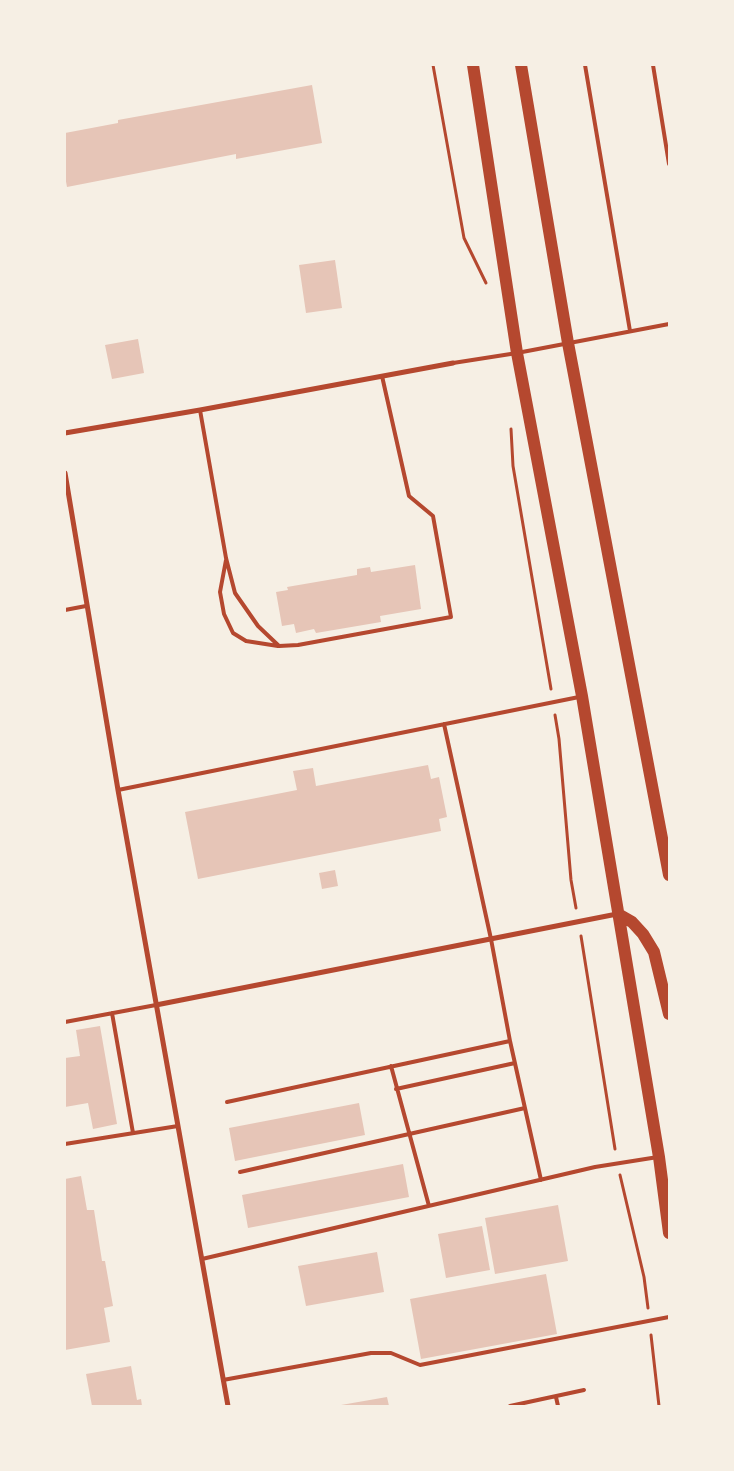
<!DOCTYPE html>
<style>
body{margin:0}
#map{position:relative;width:734px;height:1471px;overflow:hidden;background:#f6efe4;font-family:Mulish,sans-serif}
canvas{display:block}
.frame{position:absolute;inset:0;border:66px solid #f6efe4;pointer-events:none}
</style>
<div id="map">
<canvas width="734" height="1471"></canvas>
<div class="frame"></div>
</div>
<script>
const context = document.querySelector('canvas').getContext('2d');
context.lineJoin = 'round';
function fill(path, color) { context.fillStyle = color; context.fill(path, 'evenodd'); }
const poly = rows => new Path2D(rows.map(r => 'M' + r).join(''));
function stroke(path, color, width, dash) { context.strokeStyle = color; context.lineWidth = width; context.lineCap = dash ? 'butt' : 'round'; context.setLineDash(dash || []); context.stroke(path); }
fill(poly([
 [312,85,322,143,236,159,236,154,67,187,65,176,65,133,118,123,118,120],
 [335,260,342,308,306,313,299,265],
 [138,339,144,373,112,379,105,345],
 [415,565,421,609,380,616,381,622,316,633,314,629,296,633,294,624,282,626,276,592,288,590,287,587,357,575,357,569,370,567,371,572],
 [428,765,431,779,439,777,447,817,439,819,441,831,198,879,185,812,297,790,293,771,313,768,316,786],
 [335,870,338,886,322,889,319,873],
 [100,1026,117,1124,93,1129,88,1103,65,1107,65,1058,80,1056,76,1030],
 [359,1103,365,1135,235,1161,229,1128],
 [403,1164,409,1197,248,1228,242,1195],
 [81,1176,87,1210,94,1210,102,1261,105,1261,113,1306,104,1308,110,1342,65,1350,65,1179],
 [558,1205,568,1261,495,1274,485,1218],
 [482,1226,490,1270,446,1278,438,1234],
 [377,1252,384,1292,306,1306,298,1266],
 [546,1274,557,1334,421,1359,410,1299],
 [131,1366,137,1400,141,1399,142,1406,92,1406,86,1374],
 [387,1397,389,1406,341,1406,341,1405]
]), '#e6c5b7');
stroke(poly([
 [433,65,464,238,486,283],
 [511,429,513,466,551,689],
 [555,715,559,739,571,880,576,908],
 [581,936,615,1149],
 [620,1175,644,1277,648,1308],
 [651,1335,659,1406]
]), '#b5482f', 3);
stroke(poly([
 [585,65,630,331],
 [653,65,669,164],
 [453,363,517,353,669,324],
 [200,410,226,558,235,593,258,626,279,646,298,645,451,617,433,516,409,496,382,376],
 [226,560,220,592,224,614,233,633,246,641,278,646],
 [65,610,86,606],
 [444,724,491,939,510,1041,541,1180],
 [118,790,579,697],
 [112,1013,133,1133],
 [65,1022,156,1005],
 [391,1066,429,1206],
 [396,1089,515,1063],
 [227,1102,510,1041],
 [65,1144,178,1126],
 [240,1172,525,1108],
 [202,1259,595,1167,658,1157],
 [223,1380,371,1353,391,1353,420,1365,669,1317],
 [556,1397,558,1406],
 [510,1406,584,1390]
]), '#b5482f', 4);
stroke(poly([
 [65,433,200,410,453,363],
 [65,473,118,790,228,1406],
 [156,1005,617,914]
]), '#b5482f', 5);
stroke(poly([
 [473,65,517,353,582,696,659,1157,669,1233],
 [521,65,568,343,669,875],
 [618,914,632,922,643,934,654,952,669,1014]
]), '#b5482f', 12);
</script>
